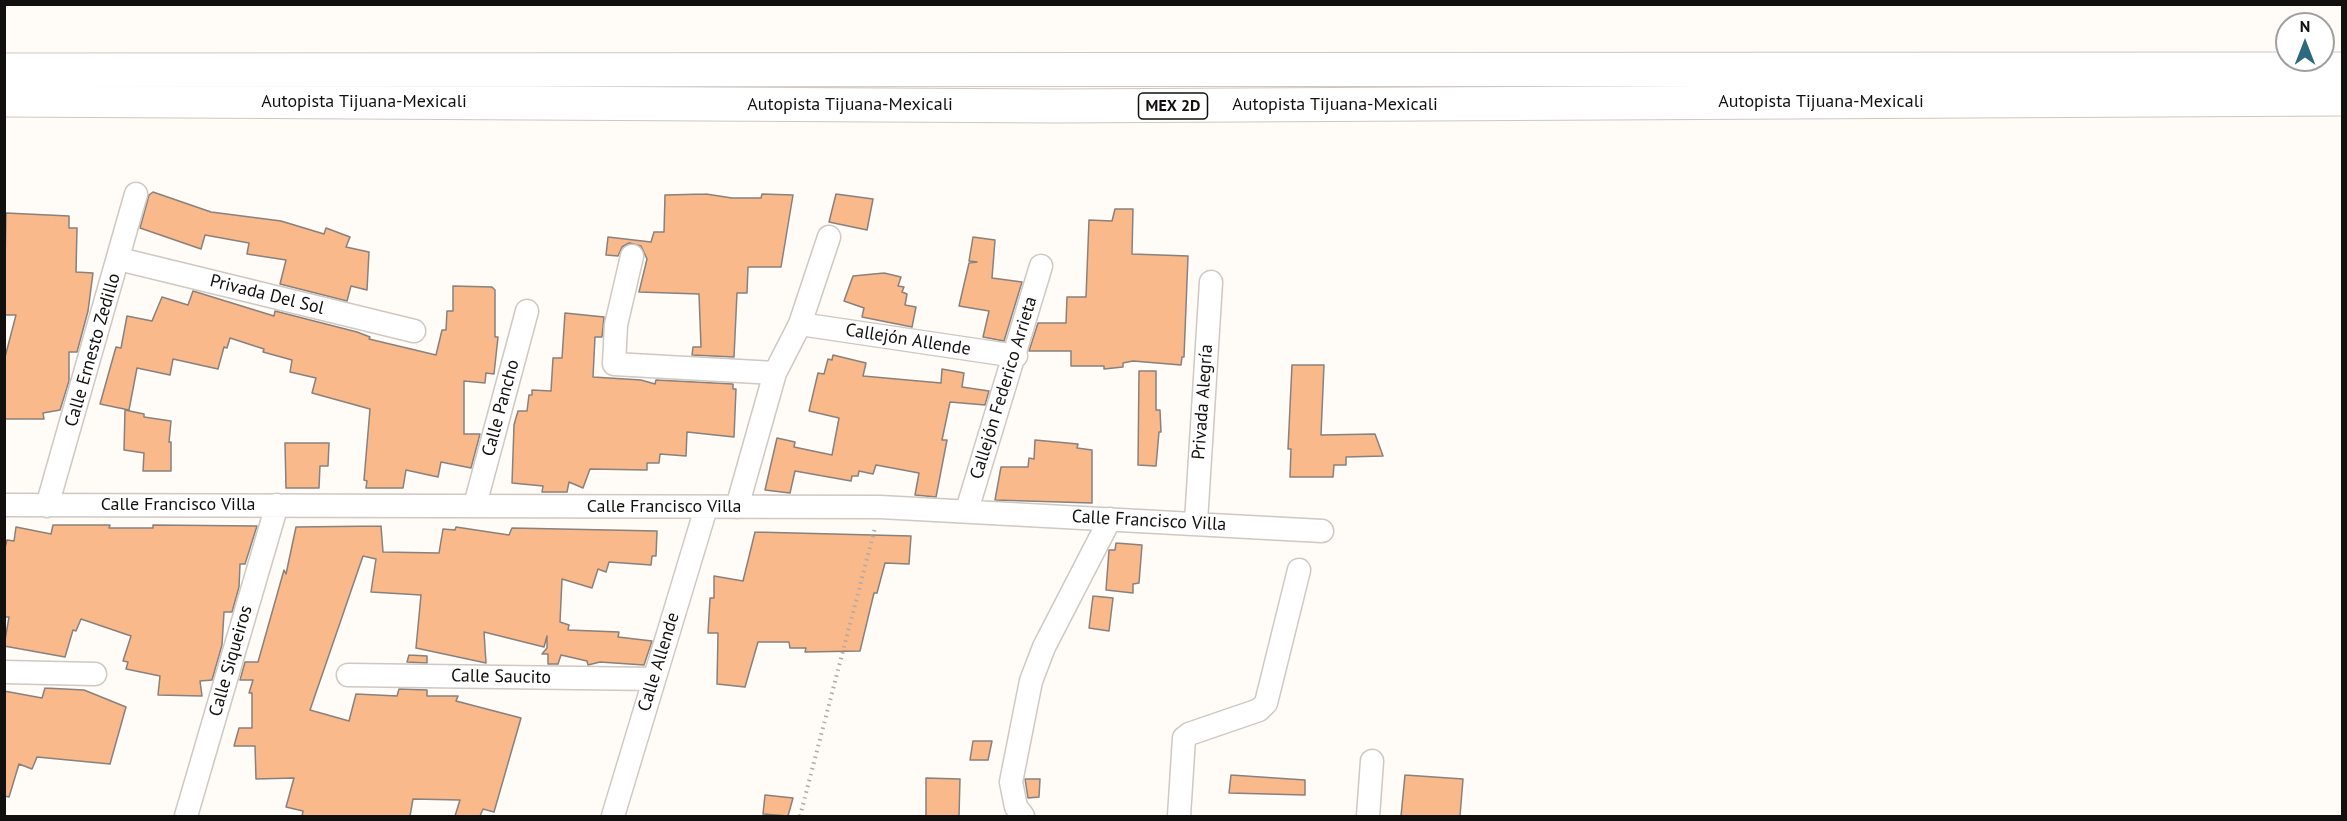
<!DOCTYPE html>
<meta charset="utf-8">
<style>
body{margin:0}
#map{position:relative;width:2347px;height:821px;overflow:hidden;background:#fffbf7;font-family:"PT Sans",sans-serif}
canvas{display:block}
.frame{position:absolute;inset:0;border:6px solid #12100e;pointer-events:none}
.north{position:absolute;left:2275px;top:12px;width:60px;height:60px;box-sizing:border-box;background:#fff;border:2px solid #a09f9f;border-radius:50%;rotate:0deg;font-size:16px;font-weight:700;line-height:24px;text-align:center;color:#12100e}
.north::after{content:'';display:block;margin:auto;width:21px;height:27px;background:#2d6780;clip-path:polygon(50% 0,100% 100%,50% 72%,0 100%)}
</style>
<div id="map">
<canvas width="2347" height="821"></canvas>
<div class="frame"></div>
<div class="north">N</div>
</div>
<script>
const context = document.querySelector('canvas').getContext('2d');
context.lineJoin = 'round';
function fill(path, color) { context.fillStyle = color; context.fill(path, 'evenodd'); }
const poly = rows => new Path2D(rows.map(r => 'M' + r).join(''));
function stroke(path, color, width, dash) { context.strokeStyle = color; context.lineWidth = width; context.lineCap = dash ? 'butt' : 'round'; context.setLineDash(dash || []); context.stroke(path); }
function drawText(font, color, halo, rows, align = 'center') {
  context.font = font + ' "PT Sans",sans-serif'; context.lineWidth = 4.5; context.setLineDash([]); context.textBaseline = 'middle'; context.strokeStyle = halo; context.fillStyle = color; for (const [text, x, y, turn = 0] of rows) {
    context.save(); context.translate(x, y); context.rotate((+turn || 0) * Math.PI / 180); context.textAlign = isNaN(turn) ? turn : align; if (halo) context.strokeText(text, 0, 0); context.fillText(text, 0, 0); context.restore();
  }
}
const building = poly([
 [153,192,211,212,281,221,324,234,326,228,350,237,346,247,369,252,367,290,351,286,347,301,280,284,286,260,247,254,249,243,205,235,201,249,140,228,149,195,153,192],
 [706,194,732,198,761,198,762,194,793,195,781,267,748,267,747,293,737,293,734,357,692,355,693,347,701,347,699,294,639,292,647,259,641,246,629,243,622,247,618,256,606,255,608,237,651,242,654,232,664,232,665,195,706,194],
 [836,194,873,199,867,230,829,222,836,194],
 [1115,209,1133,209,1132,254,1188,256,1184,357,1182,357,1181,365,1133,361,1123,363,1123,367,1104,369,1104,366,1071,366,1071,351,1029,351,1038,323,1066,323,1067,297,1086,297,1089,220,1112,221,1115,209],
 [6,213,69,216,69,228,77,228,76,272,93,273,88,311,77,352,69,352,69,381,60,410,43,413,44,419,4,419,4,361,16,315,4,315,6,213],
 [973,237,995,240,992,278,1022,282,1004,341,983,337,989,311,959,306,969,263,977,262,969,261,973,237],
 [884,273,901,277,898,286,904,287,902,292,907,294,905,305,916,307,912,327,862,317,864,308,844,301,853,276,884,273],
 [453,286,492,287,495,290,495,337,498,337,494,374,486,373,485,383,464,381,464,434,480,434,471,468,441,462,438,477,406,470,403,488,366,488,367,481,364,480,370,409,312,393,316,378,290,372,292,360,263,352,264,349,230,338,227,348,224,347,218,369,173,359,170,375,137,368,129,410,100,404,116,347,121,348,127,316,152,321,162,297,188,305,193,291,274,316,275,311,357,332,370,337,369,339,436,355,442,330,446,330,447,311,453,311,453,286],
 [565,313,604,317,602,337,595,337,593,377,641,380,655,384,656,380,733,384,733,389,736,389,734,437,687,432,686,456,660,454,659,463,647,463,647,470,590,469,583,488,569,482,567,492,542,492,543,486,512,483,514,425,518,411,527,411,529,395,532,395,532,390,551,391,553,358,562,358,565,313],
 [833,355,866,363,863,376,941,383,942,369,964,373,962,387,989,391,985,405,950,402,942,440,947,440,936,497,915,495,919,473,876,465,873,474,859,471,858,476,852,476,851,481,795,471,790,493,765,490,777,438,795,442,794,447,832,455,839,418,809,411,818,373,824,374,828,359,832,360,833,355],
 [1292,365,1324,365,1321,435,1375,434,1383,456,1346,457,1346,465,1334,465,1333,477,1290,477,1291,449,1288,449,1292,365],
 [1139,371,1156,371,1156,410,1160,410,1161,432,1159,432,1156,466,1138,465,1139,371],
 [125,410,144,414,144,417,171,421,169,442,171,442,171,471,143,471,144,453,124,450,125,410],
 [1035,440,1078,444,1077,448,1092,450,1092,503,995,500,1001,467,1028,467,1029,458,1034,459,1035,440],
 [285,443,329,443,328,466,320,466,319,488,286,488,285,443],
 [53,525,110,525,109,528,153,528,153,525,257,526,245,564,240,564,239,587,232,612,224,612,222,645,212,680,200,681,202,696,158,695,160,676,126,669,128,662,123,661,131,636,81,619,76,631,73,630,65,657,4,646,9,617,4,617,4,552,7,540,14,541,16,527,51,534,53,525],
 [381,526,383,552,439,553,443,529,455,530,456,527,509,535,512,528,657,531,656,556,652,556,651,565,609,562,606,572,598,569,592,588,562,579,560,622,569,625,568,630,619,632,618,637,652,641,644,665,600,662,588,665,587,661,561,655,558,664,548,664,548,654,542,654,547,648,547,636,544,647,484,632,486,663,416,648,421,595,371,592,376,559,363,556,310,710,349,721,356,694,397,696,399,689,427,690,427,696,458,696,456,701,521,718,494,812,483,809,480,816,455,816,460,800,413,799,410,816,302,816,303,811,286,807,294,778,256,779,255,746,234,746,239,728,252,728,252,693,249,693,253,680,240,680,245,662,258,662,284,570,286,574,296,527,381,526],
 [755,532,911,536,909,564,885,563,877,593,874,593,860,651,805,652,806,648,790,648,789,642,758,642,745,687,717,684,718,633,708,633,710,598,714,598,714,576,743,581,755,532],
 [1116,543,1142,545,1139,583,1133,584,1133,593,1106,590,1109,550,1115,550,1116,543],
 [1093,596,1113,598,1109,631,1089,628,1093,596],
 [409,655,427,656,427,663,407,662,409,655],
 [45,688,84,690,126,707,110,764,37,757,32,769,19,764,9,797,4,796,4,691,42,698,45,688],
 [973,741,992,741,988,760,970,760,973,741],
 [1231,775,1305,780,1305,795,1229,793,1231,775],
 [1405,775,1463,779,1460,816,1401,816,1405,775],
 [926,778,960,779,959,816,926,816,926,778],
 [1025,779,1040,779,1039,797,1028,798,1025,779],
 [765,795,793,798,788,816,763,814,765,795]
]);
fill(building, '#f9b98a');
stroke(building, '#88817d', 1.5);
const minor = poly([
 [632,256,616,325,614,364,775,373],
 [119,259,414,331],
 [800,324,1016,356],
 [4,505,880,507,1322,531],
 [475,505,527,311],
 [47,506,136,194],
 [737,507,775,373,800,324,829,237],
 [967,510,1041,266],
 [1196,522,1211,282],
 [4,672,95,674],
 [348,675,654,679],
 [186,816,277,505],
 [613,816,706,508],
 [1023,816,1016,807,1011,782,1031,681,1044,647,1110,519],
 [1179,816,1184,738,1189,734,1259,710,1266,703,1299,570],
 [1368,816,1372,761]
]);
const highway = poly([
 [4,70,2342,69],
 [4,100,1057,106,2342,99]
]);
stroke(minor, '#cfc8c3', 25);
stroke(highway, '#cfc8c3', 35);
stroke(poly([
 [800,816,875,528]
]), '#aeaba8', 4, [1.5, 4.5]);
stroke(minor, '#fff', 22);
stroke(highway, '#fff', 33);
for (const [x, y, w] of [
 [1173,106,69]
]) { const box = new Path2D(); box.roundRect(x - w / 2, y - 13, w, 26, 4.5); context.fillStyle = '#fff'; context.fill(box); stroke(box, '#12100e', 1.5); }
drawText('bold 16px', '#12100e', null, [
 ["MEX 2D",1173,106]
]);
drawText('18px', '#12100e', '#fff', [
 ["Autopista Tijuana-Mexicali",364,102],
 ["Autopista Tijuana-Mexicali",1821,102],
 ["Autopista Tijuana-Mexicali",850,105],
 ["Autopista Tijuana-Mexicali",1335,105],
 ["Privada Del Sol",267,295,14],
 ["Callejón Allende",908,340,9],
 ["Calle Ernesto Zedillo",93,350,-74],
 ["Callejón Federico Arrieta",1004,388,-73],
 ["Privada Alegría",1203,402,-86],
 ["Calle Pancho",501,408,-75],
 ["Calle Francisco Villa",178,505],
 ["Calle Francisco Villa",664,507],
 ["Calle Francisco Villa",1149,521,3],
 ["Calle Siqueiros",231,661,-74],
 ["Calle Allende",659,662,-73],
 ["Calle Saucito",501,677,1]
]);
</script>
